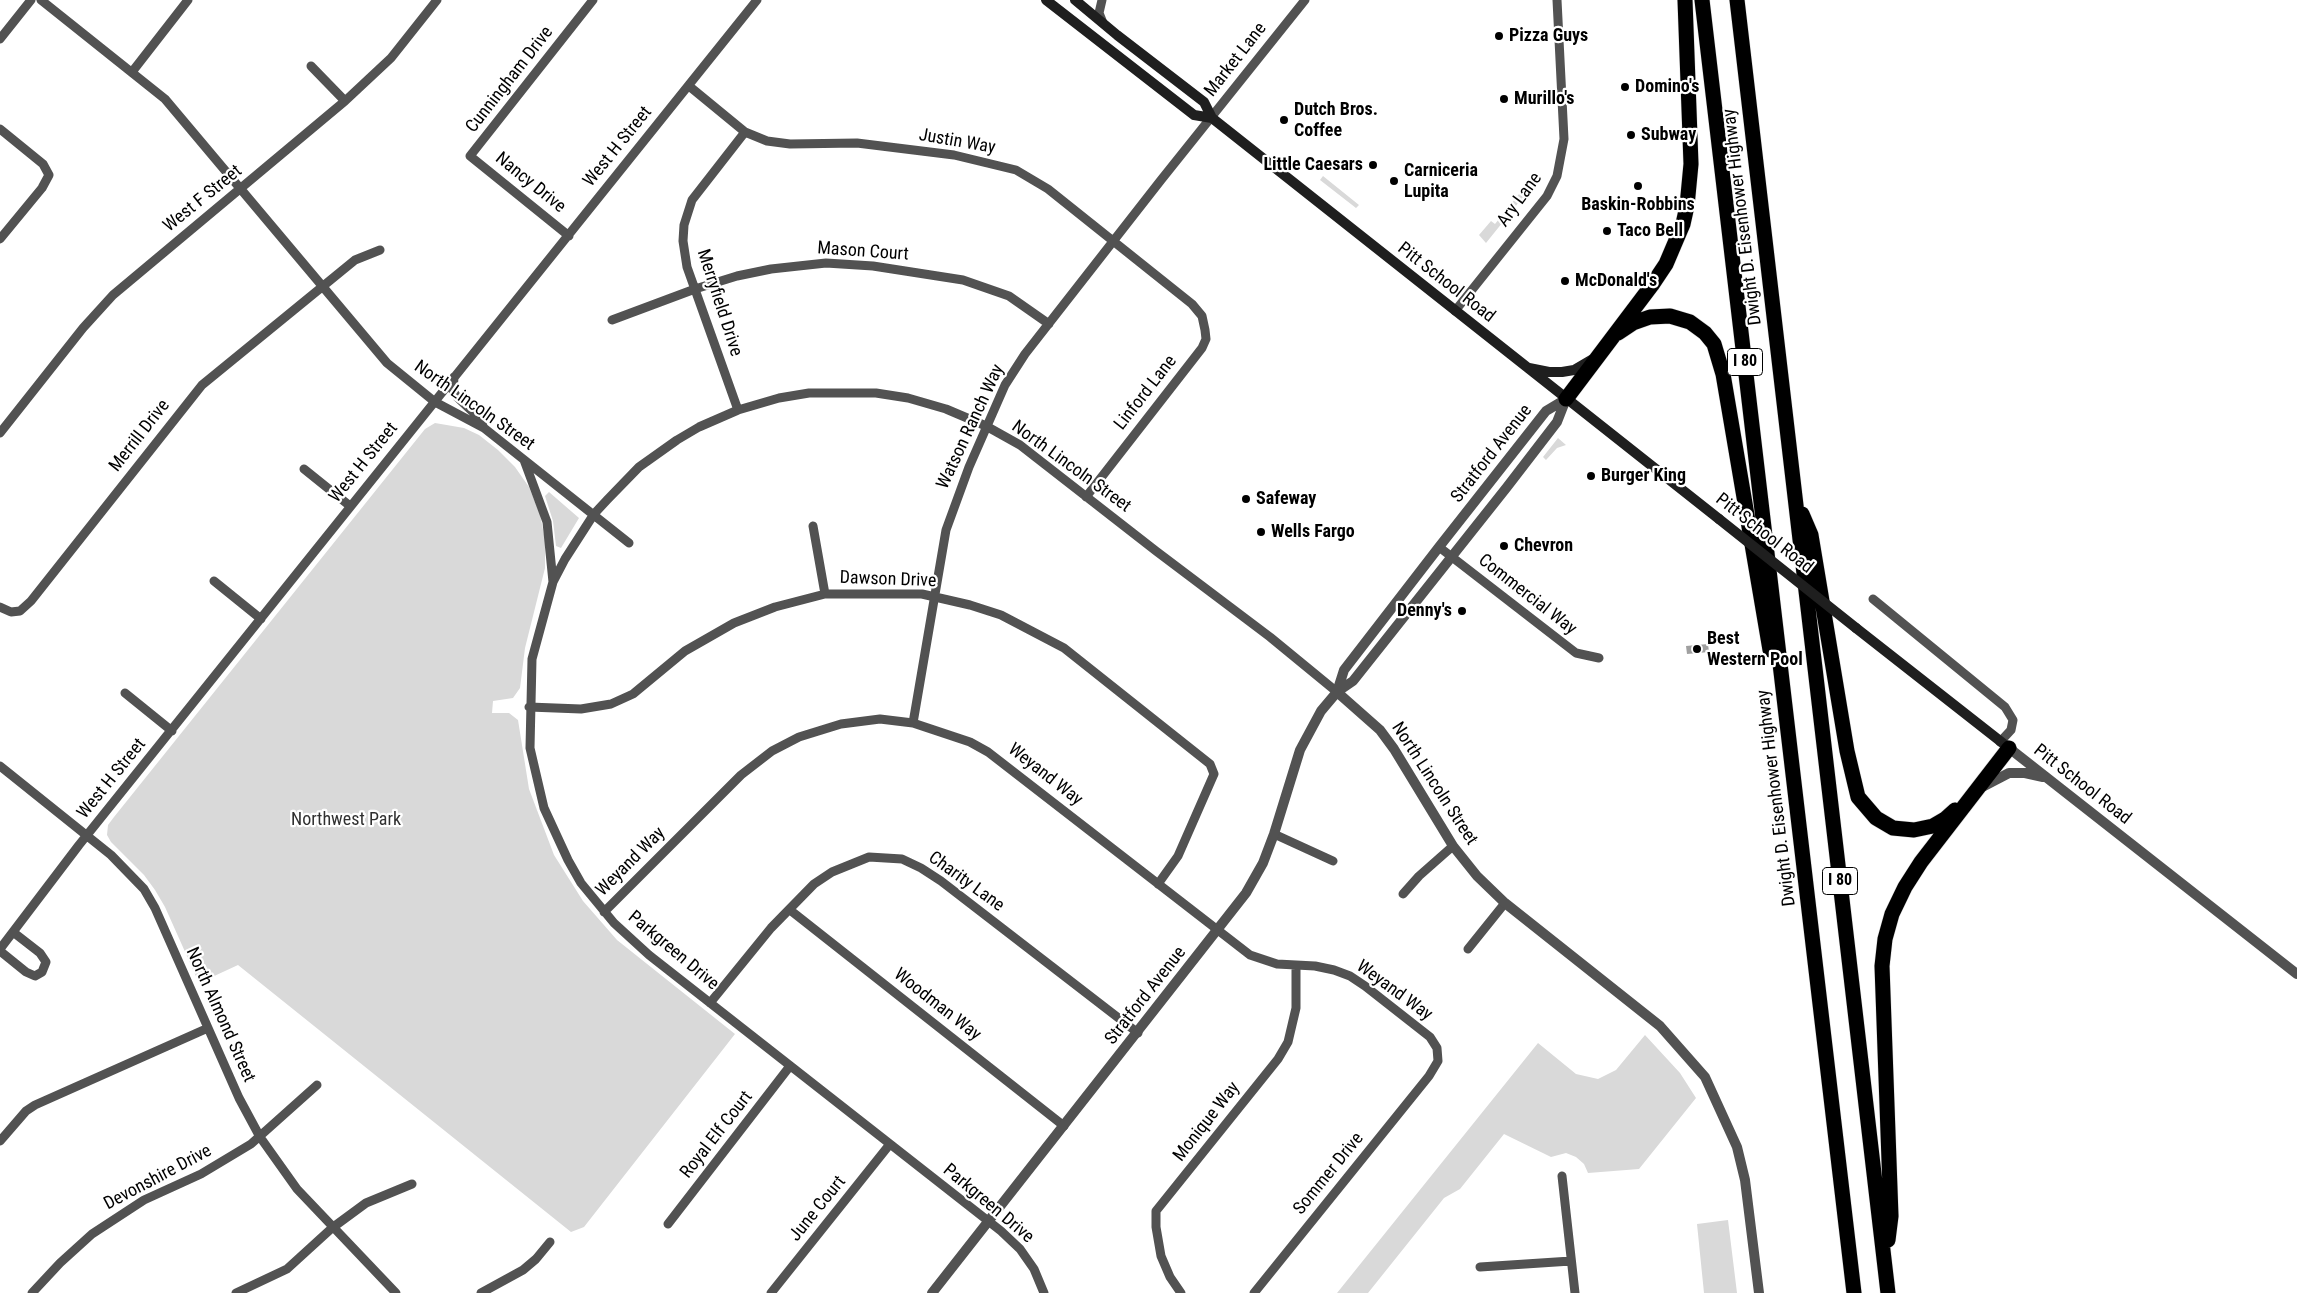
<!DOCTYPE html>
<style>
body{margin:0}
canvas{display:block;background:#fff}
</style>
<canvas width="2297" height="1293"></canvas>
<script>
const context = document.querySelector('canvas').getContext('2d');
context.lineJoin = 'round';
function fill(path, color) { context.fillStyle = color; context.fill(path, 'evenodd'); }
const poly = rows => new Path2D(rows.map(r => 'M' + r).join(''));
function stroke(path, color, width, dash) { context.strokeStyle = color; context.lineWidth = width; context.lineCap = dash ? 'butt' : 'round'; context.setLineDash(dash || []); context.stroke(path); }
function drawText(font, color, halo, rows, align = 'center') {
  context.font = font + ' "Roboto Condensed",sans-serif'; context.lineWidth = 4.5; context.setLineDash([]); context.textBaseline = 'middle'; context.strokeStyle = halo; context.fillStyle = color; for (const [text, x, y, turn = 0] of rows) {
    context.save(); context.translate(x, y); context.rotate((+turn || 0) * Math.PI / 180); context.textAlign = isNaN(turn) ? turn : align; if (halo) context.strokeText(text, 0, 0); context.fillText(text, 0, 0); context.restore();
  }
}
fill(poly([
 [1323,176,1359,205,1356,208,1320,180],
 [1519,194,1523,197,1486,243,1479,235,1491,221,1495,224],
 [435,423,464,428,479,435,498,450,515,467,529,487,540,514,545,540,545,568,525,648,520,688,513,698,493,701,492,713,509,713,518,720,529,789,554,855,583,901,617,940,735,1034,584,1227,571,1232,238,965,199,983,165,907,155,890,144,875,111,842,107,835,108,825,114,817,425,429],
 [1558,438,1566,445,1557,448,1546,460,1543,457],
 [549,492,579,518,561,548,556,546,553,521,545,496],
 [1645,1035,1680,1073,1696,1098,1639,1169,1588,1173,1584,1164,1576,1157,1566,1153,1551,1157,1504,1134,1460,1189,1444,1198,1368,1293,1337,1293,1538,1043,1576,1074,1598,1079,1616,1070],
 [1728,1220,1737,1293,1704,1293,1697,1224]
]), '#d9d9d9');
fill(poly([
 [1708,644,1709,652,1687,654,1686,646]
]), '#a0a0a0');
const motorway = poly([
 [1702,0,1854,1293],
 [1737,0,1888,1293],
 [1618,333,1633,323,1650,317,1670,316,1690,322,1705,333,1714,344,1723,374,1770,650],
 [1566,399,1652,285,1666,264,1683,224,1687,206,1691,164,1685,0],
 [1802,514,1811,535,1847,751,1858,797,1876,818,1893,828,1914,830,1933,826,1945,819,1955,810],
 [1888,1240,1891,1216,1882,966,1885,939,1892,914,1905,887,1921,862,2009,748]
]);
stroke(motorway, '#dbdbdb', 16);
stroke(poly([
 [41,0,165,99,387,363,435,402,484,428,629,543],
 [1102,0,1099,13,1103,23],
 [0,39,31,0],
 [311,66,345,101],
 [132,72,188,0],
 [689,86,745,132,767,141,790,144,857,143,954,155,1016,170,1048,189,1192,304,1202,316,1205,330,1206,339,1202,348,1086,497],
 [0,129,43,164,49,175,42,188,0,239],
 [569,236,470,156,593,0],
 [1455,311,1547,196,1557,176,1564,139,1557,0],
 [612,320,695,289,737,276,771,269,826,263,873,266,963,280,1009,296,1049,324],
 [454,377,453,391,457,397,475,414,483,426],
 [738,410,687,267,683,241,684,225,692,200,745,132],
 [0,433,83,328,113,295,345,101,391,58,437,0],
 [524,460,547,522,553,582],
 [304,469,350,506],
 [813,526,825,594],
 [1439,547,1576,653,1599,658],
 [214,581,261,619],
 [1873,599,2005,707,2013,720,2011,730,2000,742],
 [0,607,11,612,20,611,31,601,202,385,355,260,380,250],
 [125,693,172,731],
 [529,707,581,709,611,704,633,694,685,651,734,623,775,607,825,594,922,594,970,605,1001,615,1064,648,1210,764,1214,774,1178,856,1158,884],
 [913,723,946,530,969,467,1005,385,1025,354,1161,180,1305,0],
 [0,766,111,855,144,889,155,908,239,1098,260,1137,297,1189,396,1293],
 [1274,834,1333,861],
 [1403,894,1419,876,1453,846],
 [790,910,1064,1126],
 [604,912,741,775,772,751,799,737,841,724,880,719,913,723,970,742,988,752,1250,955,1277,964,1315,966,1334,970,1350,976,1365,986,1430,1037,1437,1048,1438,1061,1429,1076,1254,1293],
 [0,949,79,845,757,0],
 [1468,949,1505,903],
 [0,951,26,972,35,976,42,972,46,962,40,953,13,932],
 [710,1003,771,928,814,884,832,872,869,857,902,859,921,868,941,881,1138,1033],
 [0,1141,26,1111,35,1105,208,1028],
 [1562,1176,1575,1293],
 [668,1224,790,1066],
 [1480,1267,1571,1261],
 [32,1293,60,1263,92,1234,144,1200,201,1174,251,1144,317,1085],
 [236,1293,287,1269,332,1228,366,1203,412,1184],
 [481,1293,523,1270,536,1259,550,1242],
 [771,1293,890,1144],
 [1044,1293,1034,1269,1020,1249,1001,1231,649,955,614,923,581,883,568,860,544,808,530,748,532,659,553,582,565,559,594,514,607,500,639,467,677,440,699,427,738,410,779,398,809,393,876,393,908,398,946,409,986,426,1020,445,1156,551,1270,637,1337,692],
 [1181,1293,1170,1277,1161,1256,1156,1227,1156,1211,1278,1059,1288,1042,1296,1008,1296,966]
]), '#525252', 9);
stroke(poly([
 [1337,692,1380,730,1394,749,1453,846,1477,876,1505,903,1660,1026,1705,1077,1737,1147,1745,1180,1759,1293],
 [1337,692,1344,670,1439,547,1546,411,1566,399],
 [2009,748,2297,974],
 [1984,786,2009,773,2025,773,2043,777],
 [932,1293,1246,893,1263,863,1274,834,1300,750,1321,711,1337,692,1353,681,1507,487,1557,422,1566,399]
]), '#525252', 10);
stroke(poly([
 [1046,0,1194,115,1212,118],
 [1075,0,1117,35,1204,102,1212,118,1719,519],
 [1529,368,1549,372,1562,372,1574,370,1591,360],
 [1856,628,2009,748]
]), '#1f1f1f', 10);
stroke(motorway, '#000', 15);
stroke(poly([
 [1719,519,1856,628]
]), '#1f1f1f', 10);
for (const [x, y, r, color] of [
 [1499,36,5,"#000"],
 [1625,87,5,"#000"],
 [1504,99,5,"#000"],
 [1284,120,5,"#000"],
 [1631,135,5,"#000"],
 [1373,165,5,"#000"],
 [1394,181,5,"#000"],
 [1638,186,5,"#000"],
 [1607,231,5,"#000"],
 [1565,281,5,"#000"],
 [1591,476,5,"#000"],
 [1246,499,5,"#000"],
 [1261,532,5,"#000"],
 [1504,546,5,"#000"],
 [1462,611,5,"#000"],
 [1697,649,5,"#000"]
]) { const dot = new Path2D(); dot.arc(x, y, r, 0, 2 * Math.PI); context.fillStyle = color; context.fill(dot); stroke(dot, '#fff', 2); }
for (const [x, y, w] of [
 [1745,362,35],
 [1840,881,35]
]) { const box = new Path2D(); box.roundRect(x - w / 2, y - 13.5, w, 27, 4); context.fillStyle = '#fff'; context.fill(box); stroke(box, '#000', 1); }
drawText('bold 16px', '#000', null, [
 ["I 80",1745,362],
 ["I 80",1840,881]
]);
drawText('bold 18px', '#000', '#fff', [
 ["Pizza Guys",1509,36],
 ["Domino's",1635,87],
 ["Murillo's",1514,99],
 ["Dutch Bros.",1294,110],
 ["Coffee",1294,131],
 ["Subway",1641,135],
 ["Little Caesars",1363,165,"right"],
 ["Carniceria",1404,171],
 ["Lupita",1404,192],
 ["Baskin-Robbins",1638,205,"center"],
 ["Taco Bell",1617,231],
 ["McDonald's",1575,281],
 ["Burger King",1601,476],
 ["Safeway",1256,499],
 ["Wells Fargo",1271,532],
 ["Chevron",1514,546],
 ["Denny's",1452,611,"right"],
 ["Best",1707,639],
 ["Western Pool",1707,660]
], 'left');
drawText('18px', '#000', '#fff', [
 ["Market Lane",1236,60,-52],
 ["Cunningham Drive",510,80,-52],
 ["Justin Way",957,142,10],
 ["West H Street",618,147,-51],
 ["Nancy Drive",530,183,39],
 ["West F Street",203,199,-39],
 ["Ary Lane",1520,200,-54],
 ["Dwight D. Eisenhower Highway",1743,217,-97],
 ["Mason Court",863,252,4],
 ["Pitt School Road",1446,283,38],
 ["Merryfield Drive",719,303,72],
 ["Linford Lane",1146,393,-52],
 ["North Lincoln Street",474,406,35],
 ["Watson Ranch Way",971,427,-65],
 ["Merrill Drive",140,436,-52],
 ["Stratford Avenue",1492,454,-52],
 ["West H Street",364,463,-51],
 ["North Lincoln Street",1071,467,36],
 ["Pitt School Road",1764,534,38],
 ["Dawson Drive",888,580,2],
 ["Commercial Way",1527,595,38],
 ["Weyand Way",1045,775,38],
 ["West H Street",112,779,-51],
 ["North Lincoln Street",1434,784,57],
 ["Pitt School Road",2082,785,38],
 ["Dwight D. Eisenhower Highway",1777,798,-97],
 ["Weyand Way",631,862,-45],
 ["Charity Lane",966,882,36],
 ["Parkgreen Drive",673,951,40],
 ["Weyand Way",1394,991,36],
 ["Stratford Avenue",1146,996,-52],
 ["Woodman Way",937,1005,38],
 ["North Almond Street",220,1015,66],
 ["Monique Way",1207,1122,-52],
 ["Royal Elf Court",717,1135,-52],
 ["Sommer Drive",1329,1174,-51],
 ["Devonshire Drive",158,1178,-28],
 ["Parkgreen Drive",988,1204,40],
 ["June Court",818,1209,-51]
]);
drawText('18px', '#303030', '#fff', [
 ["Northwest Park",346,820]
]);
</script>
